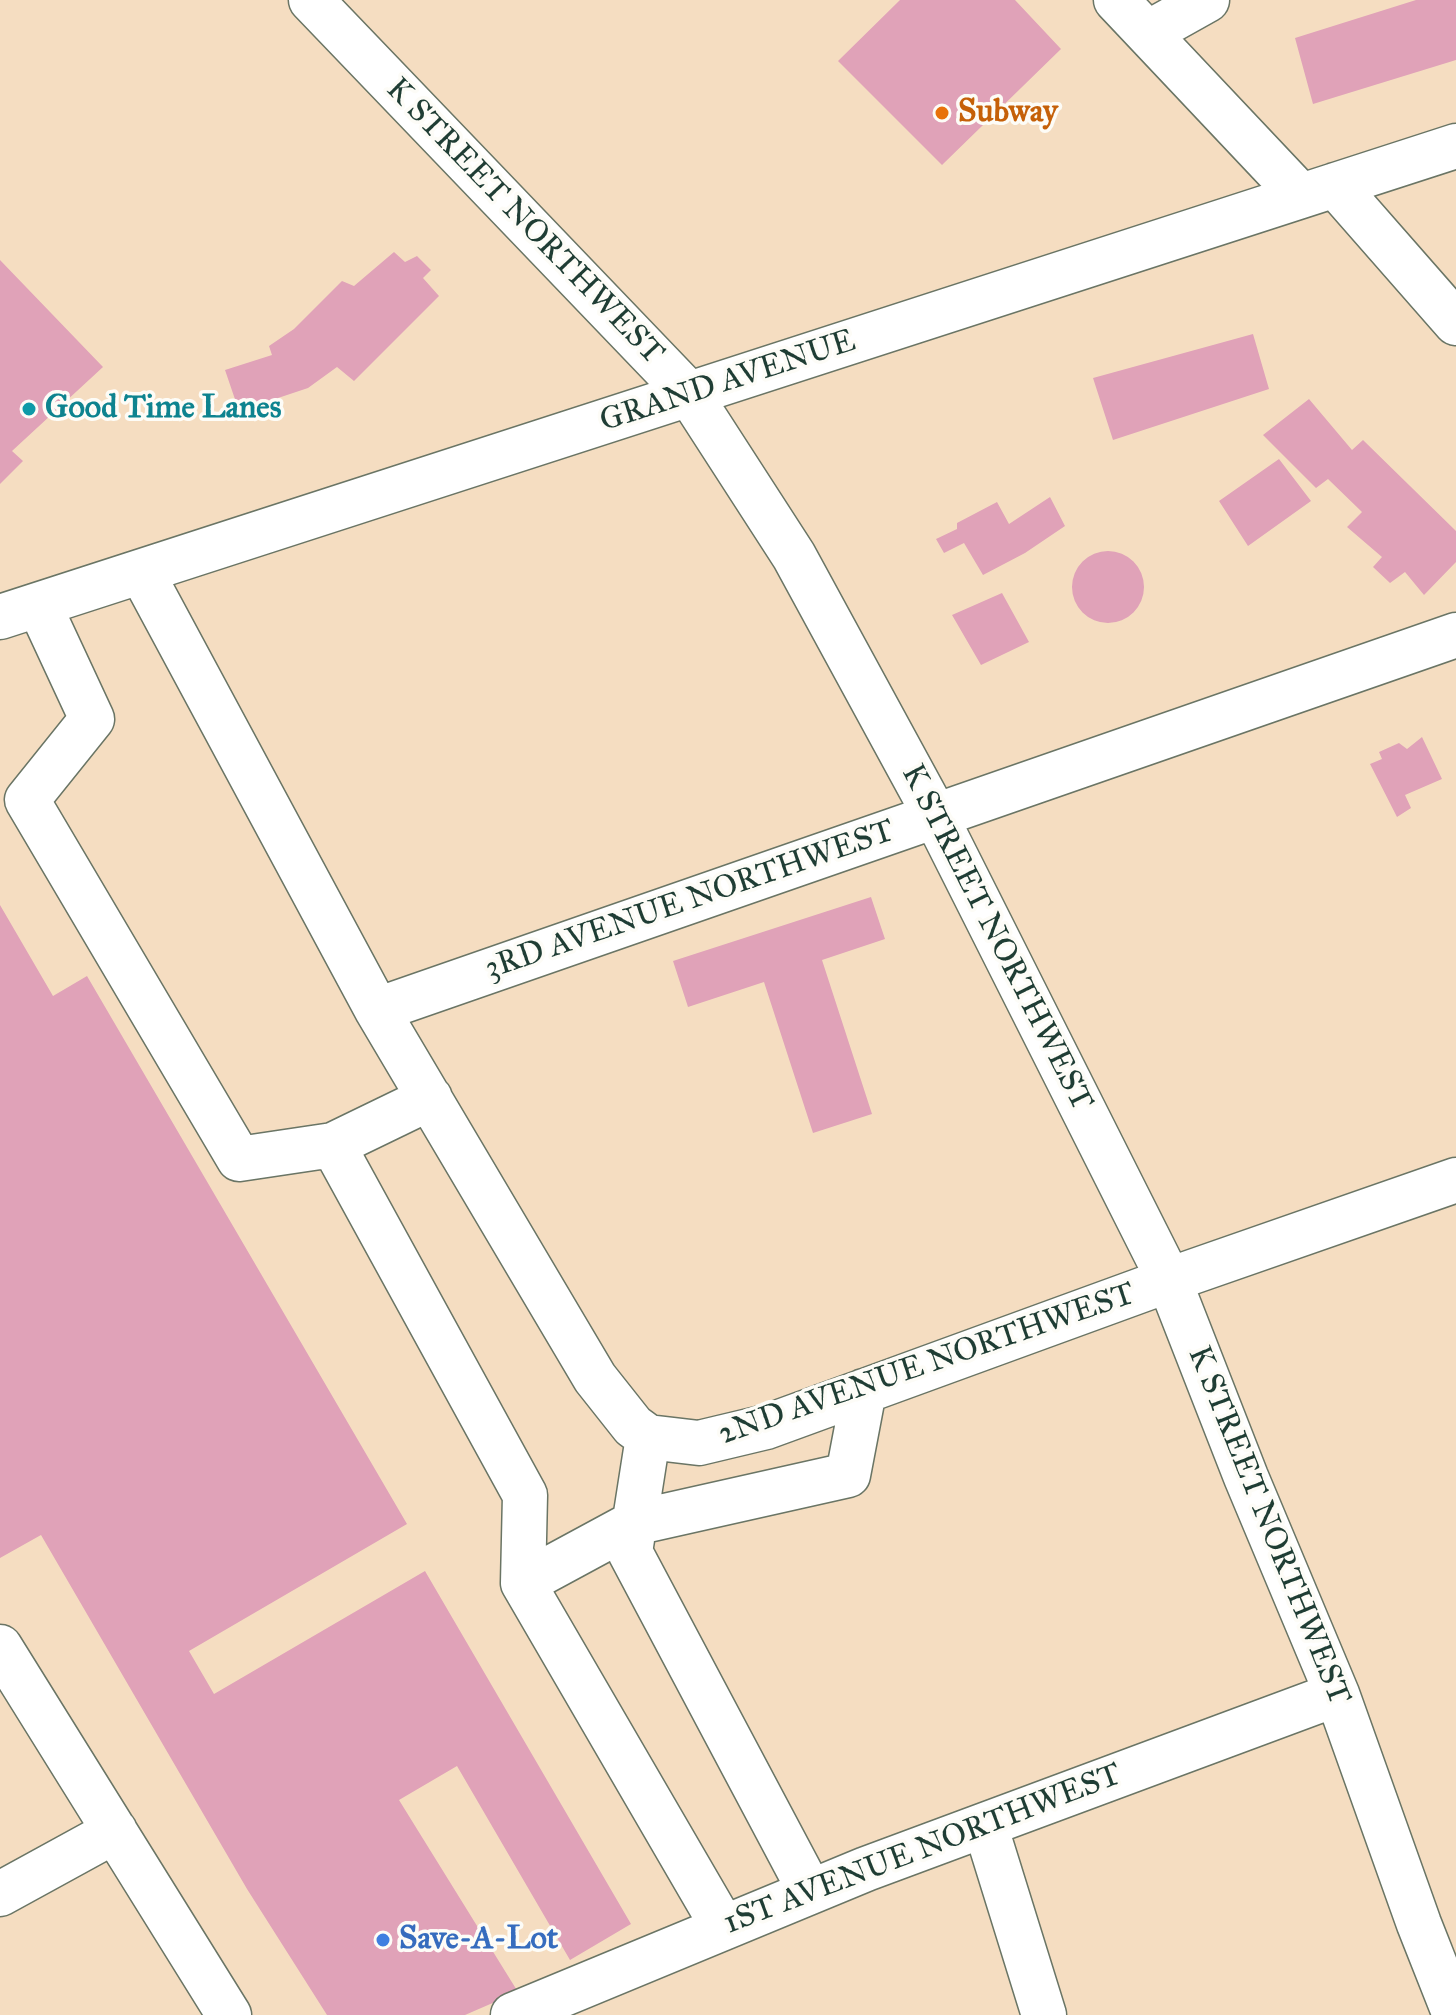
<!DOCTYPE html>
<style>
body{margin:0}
canvas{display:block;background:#f5ddc1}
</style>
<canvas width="1456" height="2015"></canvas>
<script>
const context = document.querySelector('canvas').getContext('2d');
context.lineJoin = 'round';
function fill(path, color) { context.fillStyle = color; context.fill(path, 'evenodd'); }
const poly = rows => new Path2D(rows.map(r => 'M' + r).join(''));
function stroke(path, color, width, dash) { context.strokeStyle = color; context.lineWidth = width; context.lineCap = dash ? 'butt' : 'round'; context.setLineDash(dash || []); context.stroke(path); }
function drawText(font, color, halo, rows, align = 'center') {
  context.font = font + ' "IM FELL Great Primer",serif'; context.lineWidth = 7; context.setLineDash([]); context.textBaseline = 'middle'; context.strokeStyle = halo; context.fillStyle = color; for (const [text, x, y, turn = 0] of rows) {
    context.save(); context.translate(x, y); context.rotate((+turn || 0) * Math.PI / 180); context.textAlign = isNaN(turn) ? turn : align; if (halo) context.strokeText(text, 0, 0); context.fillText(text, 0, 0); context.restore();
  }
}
fill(poly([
 [900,0,1015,0,1061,49,942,165,838,61],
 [1416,0,1456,0,1456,60,1313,104,1295,38],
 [394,252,405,262,417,256,431,270,423,278,439,296,354,381,337,367,308,388,239,411,225,370,272,355,269,346,294,329,342,281,354,286],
 [0,260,103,367,12,451,23,461,0,484],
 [1253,334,1269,389,1113,440,1093,378],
 [1309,399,1352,450,1363,440,1456,531,1456,562,1424,595,1405,572,1390,583,1373,567,1382,557,1347,527,1362,512,1328,479,1316,488,1263,435],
 [1279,459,1311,501,1248,546,1219,501],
 [1050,497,1065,526,1025,553,983,575,964,543,944,553,936,539,957,529,957,523,997,502,1009,524],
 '1072 587a36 36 0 1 1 72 0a36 36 0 1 1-72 0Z',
 [1002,593,1029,642,981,665,952,615],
 [1422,737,1442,779,1405,795,1411,808,1397,817,1370,764,1382,759,1379,752,1399,743,1407,749],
 [871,897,885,939,822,960,872,1114,813,1133,764,982,688,1007,673,961],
 [0,905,53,996,87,976,407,1524,189,1651,214,1694,425,1571,631,1924,570,1960,457,1766,399,1800,518,1992,465,2015,327,2015,247,1889,41,1535,0,1558]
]), '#e0a2b8');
const minor = poly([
 [311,0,690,395,794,556,935,815,1169,1280,1246,1477,1337,1694,1419,1924,1455,2015],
 [1116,0,1301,196],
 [1148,33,1207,0],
 [1335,185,1456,323],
 [142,573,377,1010,595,1378,633,1426,648,1437,699,1443,766,1427,1169,1280,1456,1180],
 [39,605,92,719,27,800,239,1159,333,1145,430,1098],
 [0,617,1456,146],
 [377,1010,1456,635],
 [333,1145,525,1495,523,1583],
 [648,1437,630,1552,810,1891],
 [0,1647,229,2015],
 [985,1825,1044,2015],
 [0,1894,115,1831],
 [723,1927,523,1583,634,1523,848,1475,864,1391],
 [513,2015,866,1869,1337,1694]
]);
stroke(minor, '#6a7565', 47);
stroke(minor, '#fff', 44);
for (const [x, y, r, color] of [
 [942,113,8,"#e8710a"],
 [29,409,8,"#0f9aa8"],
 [383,1940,8,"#3f7fe0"]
]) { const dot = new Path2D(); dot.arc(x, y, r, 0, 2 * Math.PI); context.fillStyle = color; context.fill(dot); stroke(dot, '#fdfcf7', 3); }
drawText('bold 32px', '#c56008', '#fdfcf7', [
 ["Subway",958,113]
], 'left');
drawText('32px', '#1f3d34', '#fdfcf7', [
 ["K STREET NORTHWEST",524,222,46],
 ["GRAND AVENUE",728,382,-18],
 ["3RD AVENUE NORTHWEST",690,901,-19],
 ["K STREET NORTHWEST",996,938,63],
 ["2ND AVENUE NORTHWEST",927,1365,-19],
 ["K STREET NORTHWEST",1268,1526,68],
 ["1ST AVENUE NORTHWEST",923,1850,-21]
]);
drawText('bold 32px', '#0d838f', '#fdfcf7', [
 ["Good Time Lanes",45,409]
], 'left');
drawText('bold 32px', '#366cbe', '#fdfcf7', [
 ["Save-A-Lot",399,1940]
], 'left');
</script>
